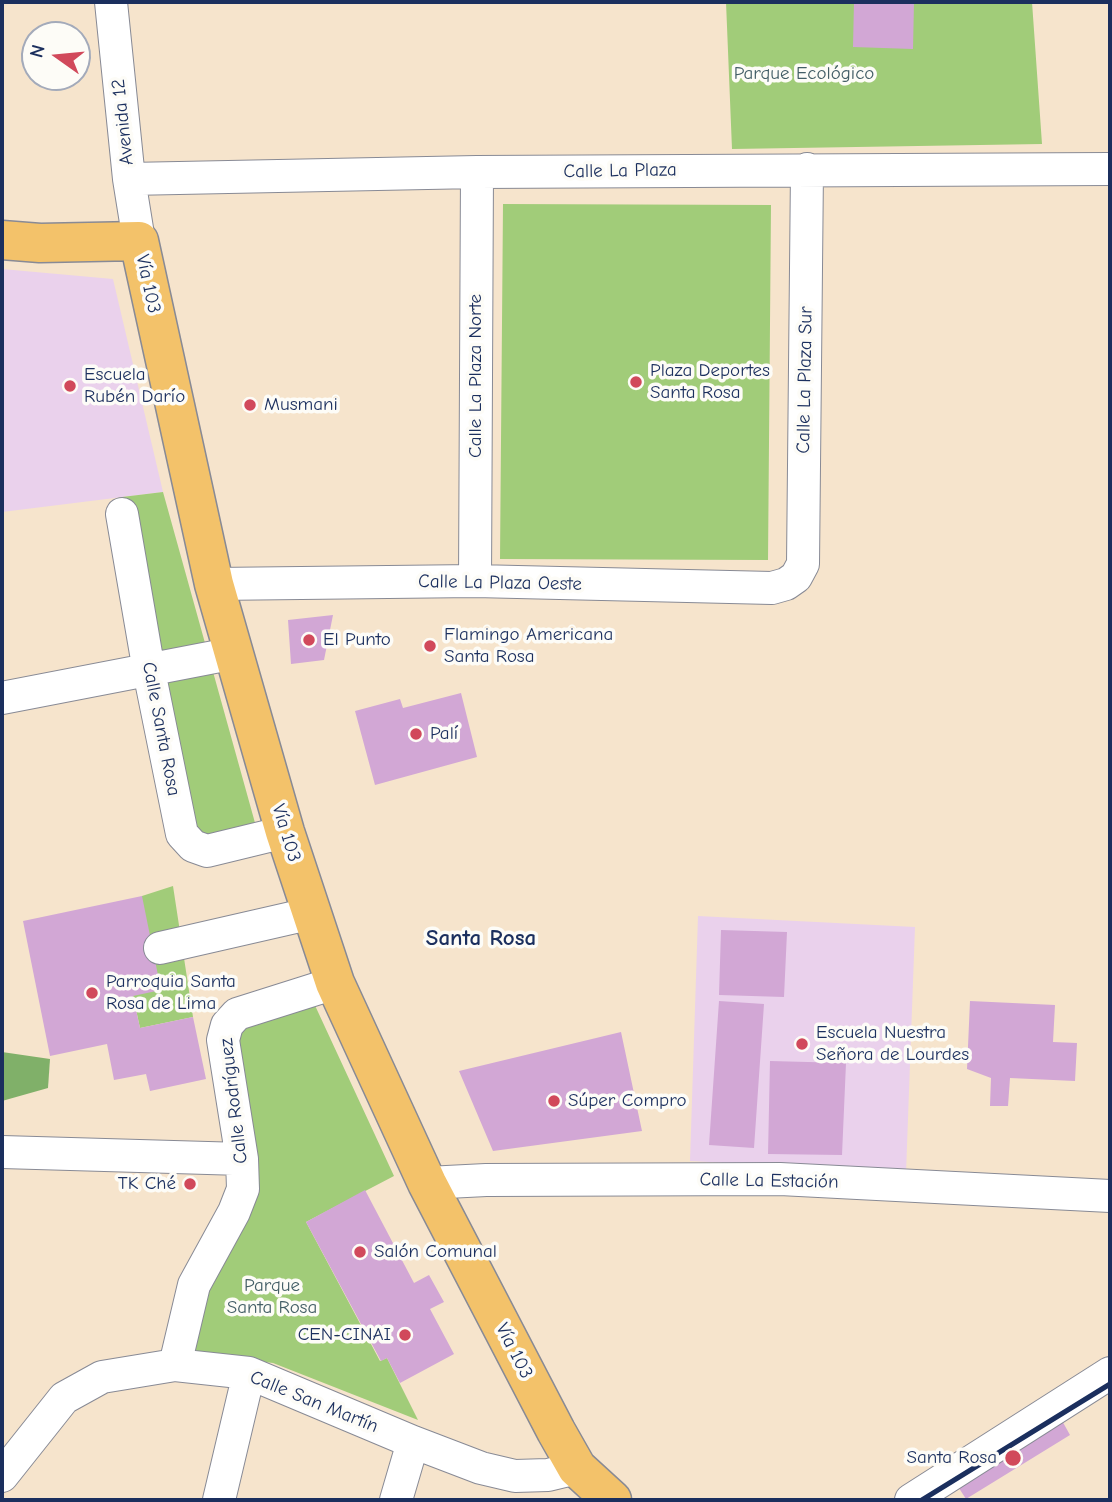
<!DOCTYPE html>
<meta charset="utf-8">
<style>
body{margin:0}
#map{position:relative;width:1112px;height:1502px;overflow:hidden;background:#f6e4cc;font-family:"Comic Neue",sans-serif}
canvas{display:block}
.frame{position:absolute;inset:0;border:4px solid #1b2f5e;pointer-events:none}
.north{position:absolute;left:21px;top:21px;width:70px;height:70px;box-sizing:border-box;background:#fdfcf7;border:2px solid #a3aaba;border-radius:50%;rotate:285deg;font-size:19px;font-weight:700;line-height:28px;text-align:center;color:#1b2f5e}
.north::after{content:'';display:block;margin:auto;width:24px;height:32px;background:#d1495b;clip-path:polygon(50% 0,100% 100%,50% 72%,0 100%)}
</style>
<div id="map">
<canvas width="1112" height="1502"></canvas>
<div class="frame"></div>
<div class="north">N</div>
</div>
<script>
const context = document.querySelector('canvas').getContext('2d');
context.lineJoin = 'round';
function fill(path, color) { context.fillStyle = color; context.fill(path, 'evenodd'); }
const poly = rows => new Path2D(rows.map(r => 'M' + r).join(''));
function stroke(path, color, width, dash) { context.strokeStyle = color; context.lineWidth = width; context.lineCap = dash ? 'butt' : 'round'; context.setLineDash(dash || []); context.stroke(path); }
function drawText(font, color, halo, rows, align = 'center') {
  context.font = font + ' "Comic Neue",sans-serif'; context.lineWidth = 7; context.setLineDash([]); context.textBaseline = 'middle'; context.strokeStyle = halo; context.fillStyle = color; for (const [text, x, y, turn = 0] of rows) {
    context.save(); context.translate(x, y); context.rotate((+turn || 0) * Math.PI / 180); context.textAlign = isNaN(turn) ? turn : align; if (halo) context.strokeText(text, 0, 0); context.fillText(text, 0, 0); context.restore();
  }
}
fill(poly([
 [2,269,113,279,163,492,2,512],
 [698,916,915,927,906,1173,690,1161]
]), '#ead1ec');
fill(poly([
 [726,2,1032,2,1042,144,732,149],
 [503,204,771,205,768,560,500,559],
 [163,492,257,830,215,840,192,829,154,657,122,497],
 [173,886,193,1017,140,1028,133,996,142,896],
 [312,999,394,1176,306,1222,380,1361,387,1358,418,1420,273,1363,210,1355,187,1356,197,1297,240,1218,234,1045,246,1021]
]), '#a1cc79');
fill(poly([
 [2,1052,50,1059,48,1088,2,1101]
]), '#80b069');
fill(poly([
 [854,2,914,2,913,49,853,47],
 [333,615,324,660,291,664,288,620],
 [461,693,477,757,375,785,355,711,400,699,403,708],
 [142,896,161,990,133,996,140,1028,193,1017,206,1079,150,1091,146,1074,114,1080,107,1044,50,1056,23,921],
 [721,930,787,932,784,997,719,995],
 [719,1001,764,1004,754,1148,709,1145],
 [970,1001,1055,1005,1053,1042,1077,1043,1075,1081,1010,1078,1008,1106,990,1106,991,1078,967,1069],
 [621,1032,642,1131,493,1151,459,1071],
 [770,1061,846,1063,842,1155,768,1154],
 [365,1190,414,1283,429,1275,444,1302,430,1309,454,1354,400,1383,387,1358,381,1361,306,1222],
 [1060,1417,1070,1435,966,1499,955,1482]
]), '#d2a7d5');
const minor = poly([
 [111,2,129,179,139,241],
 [129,179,477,172,1110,169],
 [122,514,149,671,182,834,193,846,207,851,285,832],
 [475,581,477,172],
 [214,584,475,581,772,588,786,584,796,577,803,564,807,169],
 [2,698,235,653],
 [160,948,313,913],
 [2,1152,242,1159],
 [427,1183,486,1180,780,1179,1110,1196],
 [175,1365,194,1285,234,1212,243,1189,242,1159,223,1040,227,1025,237,1014,335,983],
 [2,1476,64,1398,102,1377,175,1365,249,1373,413,1442,481,1468,515,1476,548,1475,577,1468],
 [219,1500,249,1373],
 [396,1500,413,1442],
 [911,1500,1110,1373]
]);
const major = poly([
 [2,240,40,243,139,241,214,584,285,832,335,983,427,1183,556,1431,577,1468,612,1500]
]);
stroke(minor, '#888a95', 34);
stroke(major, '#888a95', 41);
stroke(minor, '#fff', 32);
stroke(major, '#f3c26a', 38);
stroke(poly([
 [922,1500,1110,1384]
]), '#1b2f5e', 5);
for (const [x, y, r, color] of [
 [636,382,7,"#d1495b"],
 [70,386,7,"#d1495b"],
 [250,405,7,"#d1495b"],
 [309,640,7,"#d1495b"],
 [430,646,7,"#d1495b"],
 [416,734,7,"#d1495b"],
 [92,993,7,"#d1495b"],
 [802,1044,7,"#d1495b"],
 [554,1101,7,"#d1495b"],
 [190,1184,7,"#d1495b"],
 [360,1252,7,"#d1495b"],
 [405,1335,7,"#d1495b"],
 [1013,1458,9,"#d1495b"]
]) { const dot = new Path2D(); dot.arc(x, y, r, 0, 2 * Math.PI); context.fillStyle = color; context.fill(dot); stroke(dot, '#fdfcf7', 2.5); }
drawText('19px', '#435e66', '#fdfcf7', [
 ["Parque Ecológico",804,74],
 ["Parque",272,1286],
 ["Santa Rosa",272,1308]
]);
drawText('19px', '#1b2f5e', '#fdfcf7', [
 ["Avenida 12",123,122,-96],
 ["Calle La Plaza",620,171,-1],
 ["Vía 103",148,284,78],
 ["Calle La Plaza Norte",476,376,-90],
 ["Calle La Plaza Sur",805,380,-89],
 ["Calle La Plaza Oeste",500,583,1],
 ["Calle Santa Rosa",161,729,79],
 ["Vía 103",286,833,73],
 ["Calle Rodríguez",234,1101,-97],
 ["Calle La Estación",769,1181,1],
 ["Vía 103",514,1351,63],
 ["Calle San Martín",314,1402,22]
]);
drawText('19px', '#1b2f5e', '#fdfcf7', [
 ["Plaza Deportes",650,371],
 ["Santa Rosa",650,393],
 ["Escuela",84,375],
 ["Rubén Darío",84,397],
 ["Musmani",264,405],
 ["Flamingo Americana",444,635],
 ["Santa Rosa",444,657],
 ["El Punto",323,640],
 ["Palí",430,734],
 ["Parroquia Santa",106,982],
 ["Rosa de Lima",106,1004],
 ["Escuela Nuestra",816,1033],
 ["Señora de Lourdes",816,1055],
 ["Súper Compro",568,1101],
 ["TK Ché",176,1184,"right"],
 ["Salón Comunal",374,1252],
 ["CEN-CINAI",391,1335,"right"],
 ["Santa Rosa",997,1458,"right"]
], 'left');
drawText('bold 23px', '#1b2f5e', '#fdfcf7', [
 ["Santa Rosa",481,938]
]);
</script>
